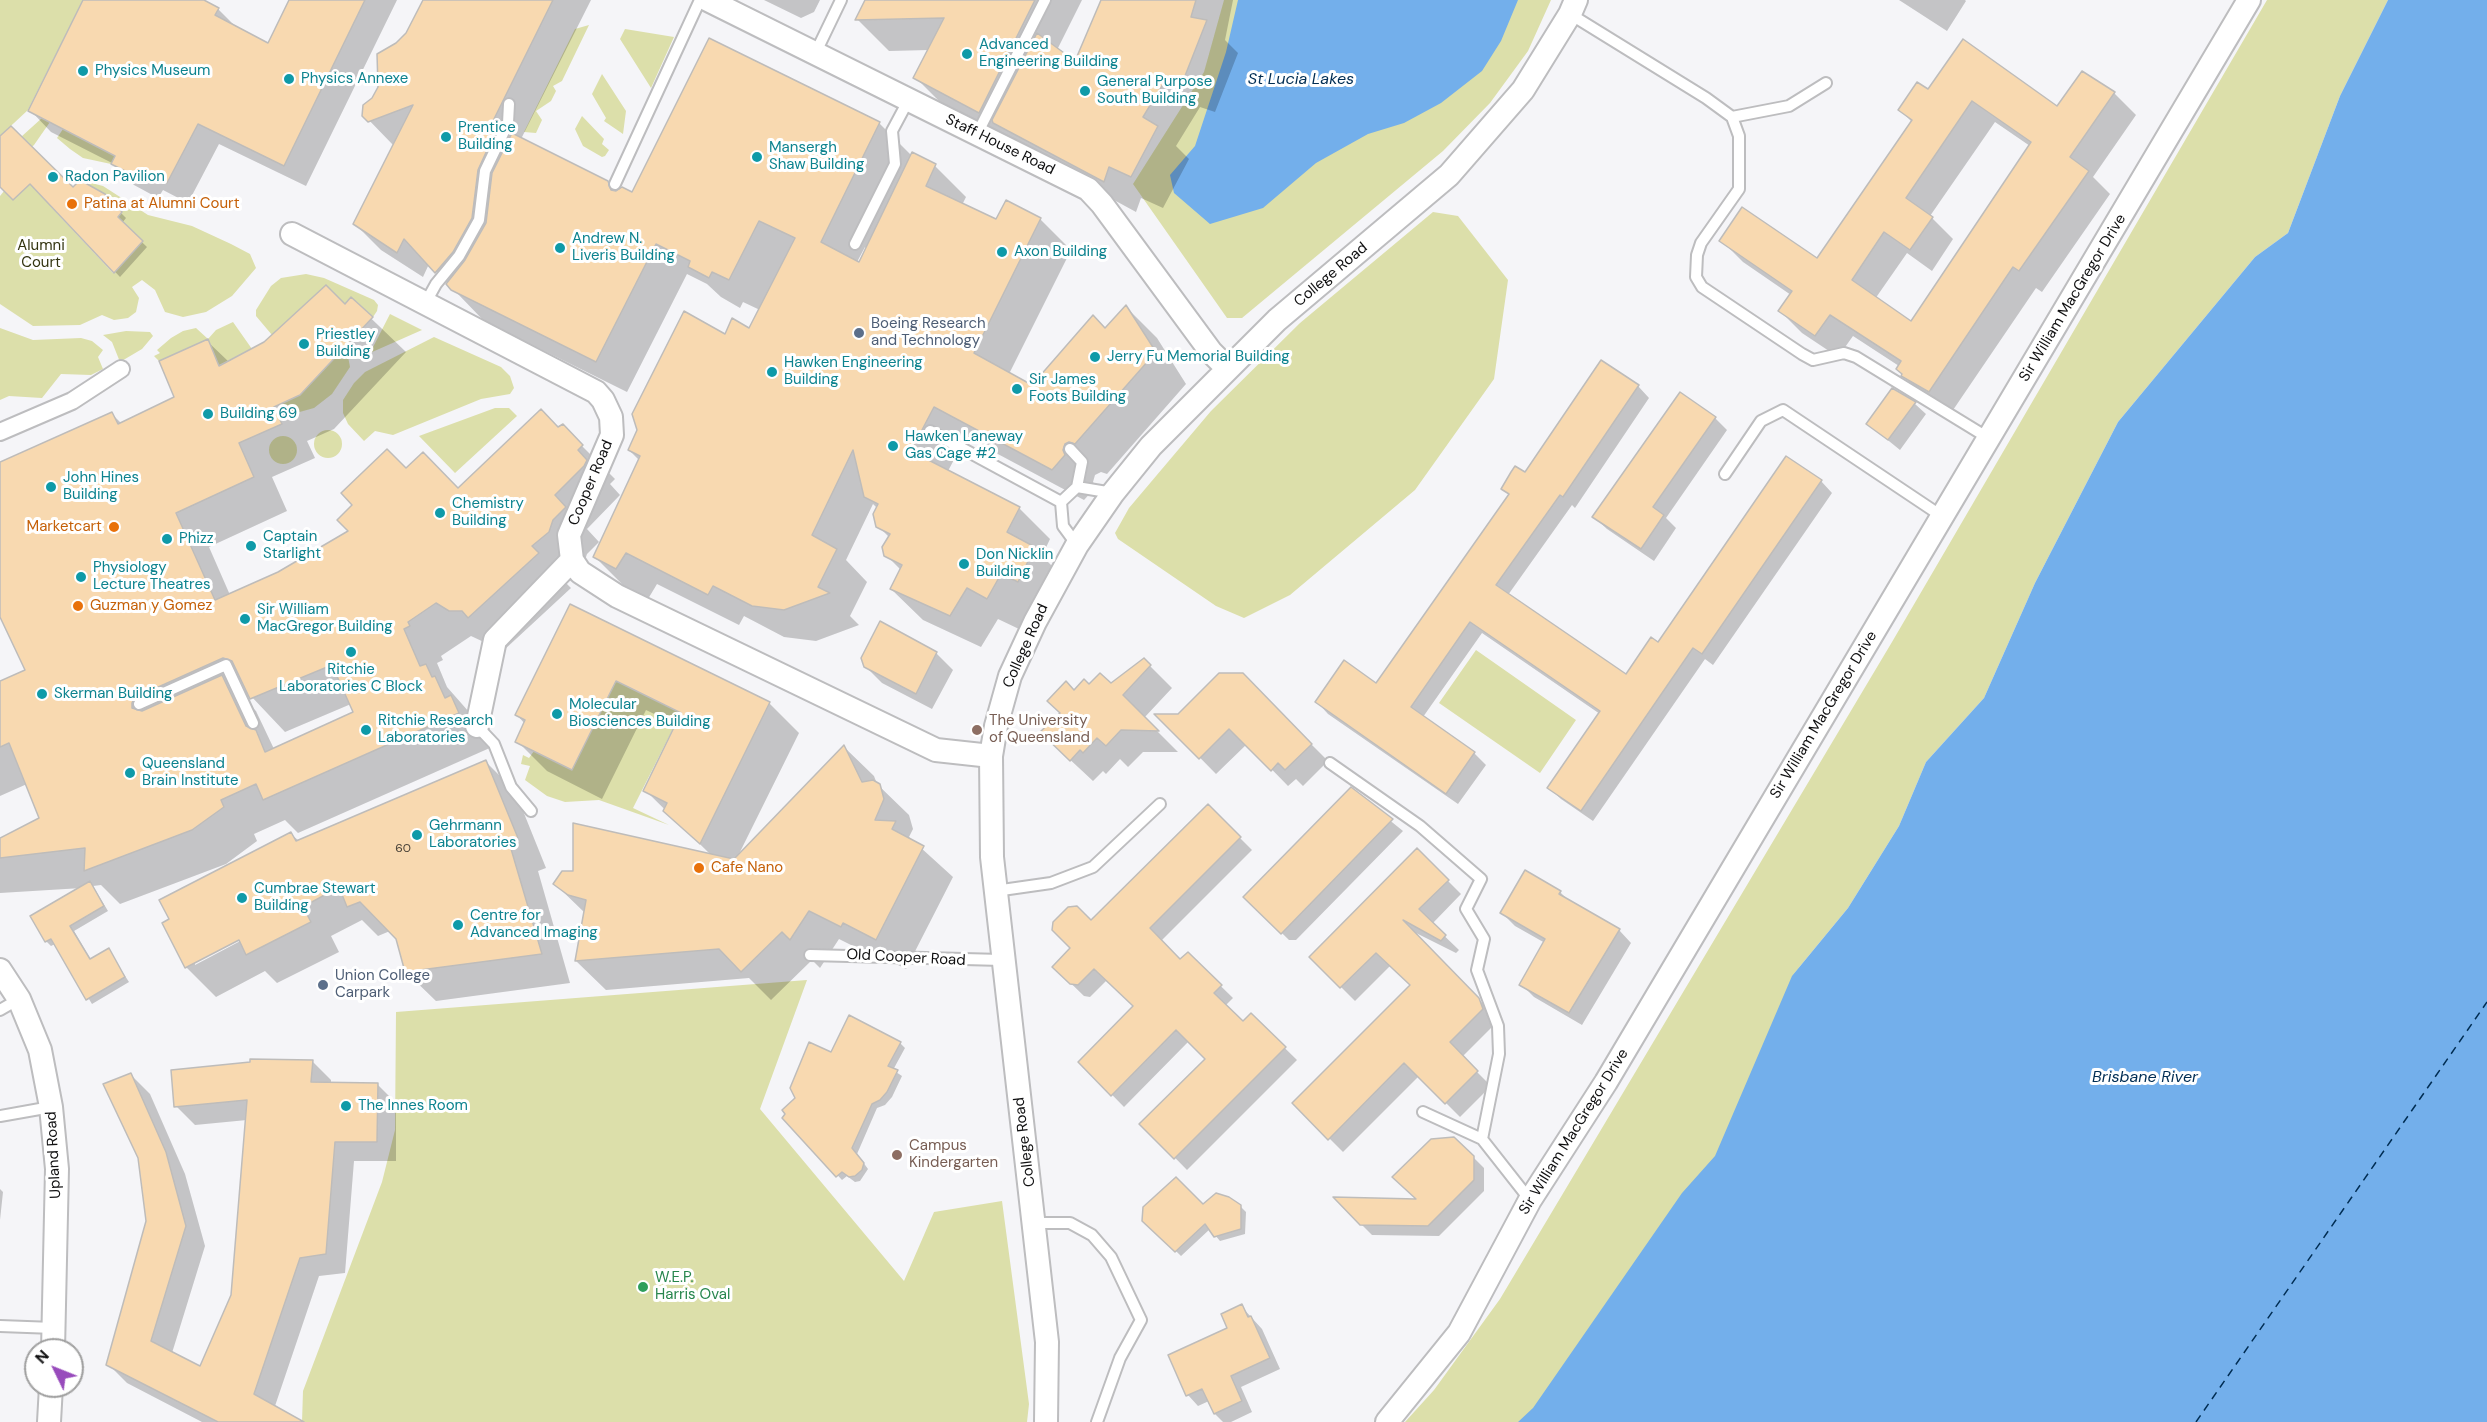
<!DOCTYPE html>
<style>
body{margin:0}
#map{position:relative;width:2487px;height:1422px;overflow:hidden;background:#f5f5f8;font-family:"DM Sans",sans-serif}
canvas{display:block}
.north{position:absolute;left:24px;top:1338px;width:60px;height:60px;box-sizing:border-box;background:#fff;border:2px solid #9f9f9f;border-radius:50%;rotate:313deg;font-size:16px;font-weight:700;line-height:24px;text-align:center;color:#0f0f10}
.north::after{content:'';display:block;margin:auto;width:21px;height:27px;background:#984bbc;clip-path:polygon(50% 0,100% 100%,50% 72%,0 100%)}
</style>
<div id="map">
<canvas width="2487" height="1422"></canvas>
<div class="north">N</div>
</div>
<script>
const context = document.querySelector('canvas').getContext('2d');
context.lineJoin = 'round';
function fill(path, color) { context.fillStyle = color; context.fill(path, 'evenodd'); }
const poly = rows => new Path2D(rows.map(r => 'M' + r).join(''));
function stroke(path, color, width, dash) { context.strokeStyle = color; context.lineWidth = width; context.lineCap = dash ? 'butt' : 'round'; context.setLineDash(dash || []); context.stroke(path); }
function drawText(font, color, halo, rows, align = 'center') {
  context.font = font + ' "DM Sans",sans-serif'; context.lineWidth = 6; context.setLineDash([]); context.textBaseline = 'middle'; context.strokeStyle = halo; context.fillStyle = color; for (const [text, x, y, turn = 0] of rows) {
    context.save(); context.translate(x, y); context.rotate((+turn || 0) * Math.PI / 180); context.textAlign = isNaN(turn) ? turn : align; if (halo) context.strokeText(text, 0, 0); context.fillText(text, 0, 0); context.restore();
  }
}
fill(poly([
 [0,0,83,0,28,110,0,136],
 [1224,0,1551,0,1528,51,1490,103,1443,151,1242,318,1227,318,1133,184,1204,72],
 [2267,0,2388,0,2340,96,2288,233,2255,257,2118,422,2035,583,1984,698,1926,762,1899,826,1848,908,1792,976,1851,909,2291,235,2487,0,1551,1422,1405,1422,1434,1390,1500,1299,1892,642],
 [589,25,562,81,553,86,556,91,551,101,536,111,542,120,536,133,524,132,575,29],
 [625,29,674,37,651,88,620,39],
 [602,74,626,111,623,134,604,121,606,118,592,94],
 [582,116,604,139,602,144,609,150,605,156,602,157,583,146,575,129],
 [42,118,50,122,34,145,16,161,1,155],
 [63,129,115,156,111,164,83,158,70,149,57,138],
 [33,180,52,208,113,273,118,217,122,211,105,195,80,180,103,186,148,215,192,226,231,244,250,254,256,268,232,296,206,312,183,317,165,312,155,290,142,280,132,287,139,298,136,312,128,318,114,320,102,315,80,325,33,326,0,304,0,196,4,191,13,200],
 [1433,212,1458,216,1508,280,1494,379,1415,490,1290,595,1244,618,1216,606,1118,539,1115,533,1129,508,1211,411,1300,323],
 [306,274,324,278,374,300,378,305,377,311,373,317,351,297,345,304,326,285,272,335,256,316,256,310,271,286,281,278],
 [390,314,422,330,370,353],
 [233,322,252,349,219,365,208,339,159,361,154,356,160,353,157,350,171,338,183,331,196,328,208,339,216,330],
 [0,328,33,340,81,338,92,341,103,350,98,357,103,369,91,375,61,374,42,398,9,396,0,400],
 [126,331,150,332,153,336,142,349,120,362,112,342,103,335],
 [434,337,501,367,510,376,514,388,510,394,481,399,393,435,375,431,364,441,348,424,343,413,343,400,354,383,365,372],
 [346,346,350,367,332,394,314,408,296,413,279,405,300,395],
 [495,408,509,408,517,416,455,473,419,436],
 '314 444a14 14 0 1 1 28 0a14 14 0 1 1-28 0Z',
 '269 450a14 14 0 1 1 28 0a14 14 0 1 1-28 0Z',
 [1476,650,1576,720,1540,773,1439,703],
 [616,681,681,713,633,808,669,825,599,800,565,802,547,796,525,780,530,766,521,764,523,755,529,758,534,751],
 [807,980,760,1109,904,1281,934,1212,1002,1201,1029,1404,1027,1422,302,1422,303,1391,382,1182,395,1130,396,1012]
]), '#dcdfaa');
fill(poly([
 [1238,0,1518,0,1501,41,1482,71,1441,103,1404,123,1368,134,1316,163,1263,208,1210,224,1174,193,1170,175,1195,146,1226,52],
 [2388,0,2487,0,2487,1422,1518,1422,1533,1408,1682,1193,1715,1156,1792,976,1848,908,1899,826,1926,762,1984,698,2035,583,2118,422,2255,257,2288,233,2340,96]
]), '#73afeb');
fill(poly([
 [85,0,201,0,218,9,236,27,269,45,291,0,397,0,306,186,219,144,188,203,163,190,158,198,134,185,112,163,51,132,30,110],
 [424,0,591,0,521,139,607,182,618,192,633,194,879,123,912,156,935,166,966,197,962,205,997,221,1040,219,1071,250,1009,374,1032,387,1105,329,1126,307,1157,338,1186,384,1107,474,1101,472,1095,475,1093,482,1096,487,1084,500,966,437,948,471,1019,508,1050,539,1042,556,1066,580,1032,604,1019,629,998,619,981,647,923,620,891,589,901,570,886,555,889,537,878,526,877,508,873,504,846,560,867,582,850,616,859,625,816,641,784,637,744,616,739,625,657,584,648,599,626,588,595,557,639,460,629,450,725,336,750,330,760,310,743,302,740,308,721,297,707,284,687,274,627,392,484,321,429,264,423,277,381,250,355,224,394,146,364,115,373,99,396,44,407,34],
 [865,247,867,249,860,264,857,262],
 [764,0,820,0,814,12,801,18],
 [866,0,1082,0,1057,50,1076,63,1103,0,1233,0,1225,40,1238,53,1215,112,1200,107,1176,146,1189,159,1163,208,1141,198,1136,212,947,109,915,77,929,50,889,51,857,19],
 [1899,0,1965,0,1966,1,1947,31],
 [1929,91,2057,109,2114,93,2136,115,2093,177,2110,194,2042,292,2036,288,1951,413,1925,397,1903,376,1899,366,1853,336,1838,357,1802,333,1780,311,1791,295,1743,262,1721,240,1817,260,1912,122,1900,110],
 [1995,122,2030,146,1911,323,1875,299,1907,253,1932,271,1953,239,1930,216],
 [0,138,73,190,104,196,126,218,122,223,147,247,120,277,23,174,0,171],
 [351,299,406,352,334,429,307,441,315,458,272,477,287,511,209,547,230,595,279,574,350,531,406,470,459,489,562,426,615,479,610,484,620,495,587,529,599,542,587,554,583,566,564,581,571,588,503,651,471,636,441,656,443,660,437,663,447,687,469,712,492,747,298,833,285,820,254,834,257,841,226,864,120,904,101,885,93,886,108,911,74,931,91,960,108,950,129,982,92,1004,55,944,51,946,46,941,82,888,0,893,0,839,41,819,27,784,0,796,0,683,27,671,0,612,0,464,112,414,122,424,176,398,207,341,229,362,345,306],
 [250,695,285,732,351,704,355,713,274,749,256,711,243,698],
 [1601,362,1638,386,1649,398,1575,508,1572,505,1508,595,1626,676,1821,481,1832,493,1713,665,1705,659,1593,821,1561,799,1549,788,1600,714,1482,633,1423,717,1474,753,1486,765,1458,804,1328,714,1317,702,1376,685,1509,495,1502,488,1526,474],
 [1893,390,1915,404,1926,414,1900,450,1868,424],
 [1715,418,1727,430,1666,518,1676,528,1654,561,1607,529,1594,517],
 [571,606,769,703,799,733,739,854,844,747,874,776,877,784,909,815,913,829,909,837,953,877,906,969,872,952,871,955,839,939,820,968,812,960,771,1000,749,978,606,990,576,961,585,913,555,884,575,873,711,855,645,790,677,725,646,710,602,799,547,771,517,741,525,724,517,715],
 [881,623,936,653,953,670,932,709,882,683,865,666],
 [1144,660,1172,688,1144,718,1178,752,1143,752,1128,767,1120,759,1106,774,1103,771,1093,781,1064,754,1062,713,1075,692,1089,686,1111,685],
 [1242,675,1328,761,1303,786,1296,779,1288,786,1247,744,1216,774,1158,715,1178,715],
 [486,762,515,791,546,868,538,871,570,983,436,1001,406,972,397,939,390,931,378,936,362,920,331,936,339,952,277,983,265,971,216,997,186,967,291,834,299,841],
 [245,935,246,938,195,965,195,961],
 [1351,789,1403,831,1296,940,1289,940,1245,897],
 [1208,806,1252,850,1161,941,1181,961,1188,954,1233,998,1225,1006,1243,1024,1251,1015,1297,1060,1187,1170,1142,1124,1207,1059,1189,1041,1124,1107,1080,1062,1135,1007,1107,980,1090,997,1084,996,1054,967,1091,922],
 [1417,850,1461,894,1432,924,1459,950,1456,953,1412,931,1493,1014,1496,1023,1462,1057,1491,1086,1460,1117,1419,1076,1343,1152,1294,1103,1412,986,1391,965,1355,1001,1311,957],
 [1560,892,1570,902,1619,930,1631,943,1582,1025,1534,997,1521,984,1545,943,1515,926,1502,913],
 [900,1043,905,1048,893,1070,902,1076,892,1097,885,1105,877,1108,857,1154,868,1169,860,1181,855,1182,847,1176,842,1180,784,1118,831,1054],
 [312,1061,331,1080,331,1084,377,1084,396,1103,396,1161,354,1161,345,1273,319,1276,275,1406,297,1422,202,1422,127,1383,108,1364,147,1222,131,1075,150,1094,185,1174,205,1246,172,1353,201,1368,233,1295,247,1120,195,1125,176,1106],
 [1473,1157,1484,1168,1484,1191,1439,1236,1372,1235,1336,1199,1418,1201],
 [0,1189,3,1192,0,1220],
 [1203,1206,1240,1206,1246,1212,1245,1234,1220,1241,1210,1229,1181,1256,1144,1220],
 [1241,1306,1262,1329,1280,1369,1241,1387,1252,1412,1231,1422,1223,1422,1215,1414,1209,1401,1198,1406,1188,1395]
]), '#0003');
stroke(poly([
 [2196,1422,2487,1002]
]), '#002d53', 1.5, [8, 6]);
const building = poly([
 [83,0,204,0,219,8,215,15,268,43,289,0,365,0,284,166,198,124,167,183,141,169,137,177,111,164,115,156,28,111,83,0],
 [423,0,553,0,492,123,498,126,478,170,472,218,453,252,435,273,404,239,397,253,353,224,413,105,368,122,362,116,363,105,372,98,378,87,377,54,396,43,406,33,423,0],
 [865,0,1035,0,979,113,913,78,944,18,855,20,865,0],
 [1101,0,1196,0,1191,17,1207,20,1183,81,1168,76,1143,117,1158,126,1131,177,1109,167,1104,182,993,123,992,120,1037,33,1075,61,1101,0],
 [709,38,880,122,821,242,859,262,912,152,936,164,926,186,996,219,1006,200,1041,218,974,353,1032,385,1093,315,1105,328,1126,305,1156,352,1075,444,1069,442,1065,444,1063,450,1065,455,1052,470,934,407,911,451,1020,507,1007,532,1035,547,1018,582,1001,574,987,599,967,588,950,616,890,589,902,565,884,556,882,547,890,534,876,527,873,514,878,504,864,497,853,450,812,535,837,549,818,587,830,593,784,610,752,606,713,586,708,595,626,553,616,569,593,557,640,456,628,450,637,430,632,414,684,311,725,334,732,318,749,328,795,238,759,221,729,280,712,272,709,278,688,267,690,261,656,244,596,362,451,290,446,284,465,260,486,223,492,173,512,133,608,181,611,190,616,191,622,187,632,192,709,38],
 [1963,39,2057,106,2082,71,2115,92,2070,157,2089,171,2019,271,2013,267,1929,392,1901,376,1902,374,1896,369,1901,361,1830,315,1815,336,1778,311,1792,291,1719,241,1742,207,1817,258,1912,120,1898,110,1917,82,1928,89,1963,39],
 [1972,101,2031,142,1911,321,1852,280,1884,232,1910,250,1933,217,1906,198,1972,101],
 [11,126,73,187,80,180,105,194,122,212,118,217,143,241,114,273,30,184,13,200,0,187,0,136,11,126],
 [326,285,345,304,351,297,373,317,300,395,274,407,282,424,239,443,254,477,176,513,215,600,278,572,348,531,337,520,352,505,341,493,387,449,406,468,423,452,458,488,541,409,558,427,563,424,583,445,578,450,587,460,584,466,555,495,566,507,553,520,549,532,532,546,539,553,468,618,462,611,449,611,436,603,408,622,410,626,404,629,420,666,426,664,432,677,435,676,445,698,451,695,459,713,263,800,256,784,221,800,224,807,192,830,84,871,85,848,0,858,0,838,39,818,9,743,0,747,0,681,25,670,0,617,0,462,112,412,118,424,174,397,159,361,208,339,219,366,264,342,326,285],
 [223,658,232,661,250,699,332,665,353,712,265,752,256,730,246,726,222,675,142,711,132,708,132,703,136,697,223,658],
 [1601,360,1639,385,1563,497,1560,495,1496,585,1626,674,1651,637,1658,642,1786,456,1822,480,1702,654,1693,648,1581,811,1547,788,1600,711,1470,622,1411,707,1475,752,1446,794,1315,702,1344,660,1376,683,1509,494,1501,489,1511,472,1515,466,1525,472,1601,360],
 [1892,388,1916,402,1888,440,1866,424,1892,388],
 [1680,392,1716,417,1653,507,1664,515,1641,549,1592,517,1680,392],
 [570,604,770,702,700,844,663,811,667,803,643,791,681,713,616,681,572,770,515,742,525,720,515,715,570,604],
 [880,621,937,652,916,694,864,667,861,658,880,621],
 [1144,658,1151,665,1123,695,1159,731,1121,730,1106,746,1097,738,1083,753,1080,750,1070,761,1040,732,1060,713,1047,701,1066,681,1074,690,1084,679,1089,684,1100,673,1111,683,1144,658],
 [1219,673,1243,673,1312,744,1285,770,1278,763,1271,771,1229,729,1199,759,1154,714,1178,714,1219,673],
 [844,745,862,782,873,780,880,784,884,799,875,820,896,821,892,829,924,846,876,940,843,923,841,927,809,911,790,940,782,932,741,972,719,949,575,961,586,900,568,895,553,884,562,871,573,871,573,823,734,859,844,745],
 [486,760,518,838,509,842,542,954,405,972,396,939,360,902,347,907,339,887,303,907,311,922,246,955,239,940,185,968,162,923,169,919,159,900,291,832,296,841,486,760],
 [1351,787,1393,819,1281,934,1243,897,1351,787],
 [1208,804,1241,837,1150,928,1180,959,1188,952,1222,985,1214,993,1243,1021,1251,1013,1286,1047,1174,1159,1139,1124,1205,1059,1176,1030,1111,1096,1078,1062,1133,1006,1094,969,1078,985,1070,984,1052,967,1070,948,1052,930,1053,922,1068,907,1077,906,1091,920,1208,804],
 [1417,848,1449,880,1419,909,1446,935,1441,941,1403,920,1479,998,1483,1009,1450,1042,1478,1071,1445,1104,1404,1063,1328,1140,1292,1103,1410,985,1376,953,1340,988,1309,957,1417,848],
 [1525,870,1561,891,1559,894,1620,929,1569,1013,1519,985,1545,939,1500,913,1525,870],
 [90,881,104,906,70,926,90,959,109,948,125,977,86,1000,51,939,45,942,30,916,90,881],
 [849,1015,901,1042,888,1066,898,1070,887,1092,880,1100,872,1104,852,1148,864,1163,862,1170,855,1176,849,1177,842,1172,836,1177,782,1118,785,1114,782,1110,795,1098,790,1088,809,1042,831,1052,849,1015],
 [250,1059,313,1060,311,1082,378,1083,377,1142,335,1142,326,1254,300,1258,254,1394,304,1422,218,1422,106,1365,146,1221,138,1158,103,1084,131,1073,166,1152,186,1226,151,1341,200,1366,231,1295,247,1100,174,1107,171,1070,250,1062,250,1059],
 [1454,1137,1474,1156,1474,1180,1428,1226,1360,1225,1333,1197,1416,1199,1392,1177,1431,1139,1454,1137],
 [1176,1177,1203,1204,1216,1193,1229,1197,1241,1205,1241,1229,1214,1237,1205,1224,1175,1252,1142,1221,1143,1207,1176,1177],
 [1242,1304,1248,1317,1251,1316,1270,1358,1231,1376,1242,1401,1214,1414,1202,1389,1186,1396,1168,1355,1227,1328,1221,1314,1242,1304]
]);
fill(building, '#f8d9b0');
stroke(building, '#bebcba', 1.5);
const service = poly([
 [1570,14,1706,98,1732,117,1739,136,1739,189,1701,243,1697,255,1696,277,1702,287,1802,354,1813,360,1844,353,1856,357,1990,439],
 [816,52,841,0],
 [1732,117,1789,106,1826,83],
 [977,134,1045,0],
 [615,184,700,0],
 [855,244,895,164,892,131,908,101],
 [426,302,436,284,459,256,479,220,485,171,508,123,509,104],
 [930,431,1061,502],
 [1070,449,1082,462,1077,487,1061,502,1063,526,1077,545],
 [1725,474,1761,421,1783,410,1943,517],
 [1077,487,1113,493],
 [139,704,226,665,253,723],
 [477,726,494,744,511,787,531,811],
 [1330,763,1420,826,1481,879,1466,909,1484,939,1477,970,1498,1026,1499,1054,1482,1139],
 [995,891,1051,883,1093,867,1160,804],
 [810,955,1002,960],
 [0,1010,19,999],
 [1423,1112,1482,1139,1530,1200],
 [0,1116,51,1107],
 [1034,1223,1070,1223,1092,1235,1111,1257,1141,1320,1120,1358,1097,1422],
 [0,1326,54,1328]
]);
const pedestrian = poly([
 [0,432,72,401,121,369]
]);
const minor = poly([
 [708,0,1088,189,1102,204,1211,352,1227,368],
 [292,234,596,392,603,400,611,417,612,435,569,535,572,560,580,572,617,596,936,750,991,756],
 [477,726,495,640,572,560],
 [0,970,19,999,40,1050,51,1107,57,1169,53,1350],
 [49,1422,51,1386],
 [1046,1422,1047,1342,992,857,991,756,996,726,1010,676,1035,622,1077,545,1113,493,1151,446,1277,320,1449,175,1523,90,1570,14,1576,0],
 [1387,1422,1459,1333,1530,1200,1606,1082,2249,0]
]);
stroke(service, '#bdbdbf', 14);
stroke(pedestrian, '#bdbdbf', 20);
stroke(minor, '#bdbdbf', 26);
stroke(service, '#fff', 10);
stroke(pedestrian, '#fff', 16);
stroke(minor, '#fff', 22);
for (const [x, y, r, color] of [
 [967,54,6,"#0f9aa8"],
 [83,71,6,"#0f9aa8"],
 [289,79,6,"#0f9aa8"],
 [1085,91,6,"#0f9aa8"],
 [446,137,6,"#0f9aa8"],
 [757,157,6,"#0f9aa8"],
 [53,177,6,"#0f9aa8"],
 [72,204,6,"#e8710a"],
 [560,248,6,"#0f9aa8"],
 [1002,252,6,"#0f9aa8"],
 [859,333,6,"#5c6f8a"],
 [304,344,6,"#0f9aa8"],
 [1095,357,6,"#0f9aa8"],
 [772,372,6,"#0f9aa8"],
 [1017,389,6,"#0f9aa8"],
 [208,414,6,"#0f9aa8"],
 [893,446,6,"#0f9aa8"],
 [51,487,6,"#0f9aa8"],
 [440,513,6,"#0f9aa8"],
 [114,527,6,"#e8710a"],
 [167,539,6,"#0f9aa8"],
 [251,546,6,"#0f9aa8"],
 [964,564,6,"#0f9aa8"],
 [81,577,6,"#0f9aa8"],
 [78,606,6,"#e8710a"],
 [245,619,6,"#0f9aa8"],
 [351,652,6,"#0f9aa8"],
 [42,694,6,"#0f9aa8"],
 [557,714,6,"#0f9aa8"],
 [366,730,6,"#0f9aa8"],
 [977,730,6,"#8d6e63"],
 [130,773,6,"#0f9aa8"],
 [417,835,6,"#0f9aa8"],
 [699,868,6,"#e8710a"],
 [242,898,6,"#0f9aa8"],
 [458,925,6,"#0f9aa8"],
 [323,985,6,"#5c6f8a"],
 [346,1106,6,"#0f9aa8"],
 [897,1155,6,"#8d6e63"],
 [643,1287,6,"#2e9e5b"]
]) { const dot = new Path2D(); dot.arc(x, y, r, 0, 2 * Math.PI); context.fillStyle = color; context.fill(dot); stroke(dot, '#fff', 2); }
drawText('12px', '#494238', null, [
 ["60",403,849]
]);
drawText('15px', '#0d838f', '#fff', [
 ["Advanced",979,45],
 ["Engineering Building",979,62],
 ["Physics Museum",95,71],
 ["Physics Annexe",301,79],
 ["General Purpose",1097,82],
 ["South Building",1097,99],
 ["Prentice",458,128],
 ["Building",458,145],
 ["Mansergh",769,148],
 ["Shaw Building",769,165],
 ["Radon Pavilion",65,177],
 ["Andrew N.",572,239],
 ["Liveris Building",572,256],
 ["Axon Building",1014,252],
 ["Priestley",316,335],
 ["Building",316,352],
 ["Jerry Fu Memorial Building",1107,357],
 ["Hawken Engineering",784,363],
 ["Building",784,380],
 ["Sir James",1029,380],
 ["Foots Building",1029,397],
 ["Building 69",220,414],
 ["Hawken Laneway",905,437],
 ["Gas Cage #2",905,454],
 ["John Hines",63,478],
 ["Building",63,495],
 ["Chemistry",452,504],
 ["Building",452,521],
 ["Captain",263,537],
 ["Starlight",263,554],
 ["Phizz",179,539],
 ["Don Nicklin",976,555],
 ["Building",976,572],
 ["Physiology",93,568],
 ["Lecture Theatres",93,585],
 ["Sir William",257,610],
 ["MacGregor Building",257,627],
 ["Ritchie",351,670,"center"],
 ["Laboratories C Block",351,687,"center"],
 ["Skerman Building",54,694],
 ["Molecular",569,705],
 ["Biosciences Building",569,722],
 ["Ritchie Research",378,721],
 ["Laboratories",378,738],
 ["Queensland",142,764],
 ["Brain Institute",142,781],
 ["Gehrmann",429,826],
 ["Laboratories",429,843],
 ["Cumbrae Stewart",254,889],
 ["Building",254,906],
 ["Centre for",470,916],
 ["Advanced Imaging",470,933],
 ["The Innes Room",358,1106]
], 'left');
drawText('15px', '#0f0f10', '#fff', [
 ["Staff House Road",1000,145,26],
 ["College Road",1331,275,-40],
 ["Sir William MacGregor Drive",2073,298,-59],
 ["Cooper Road",591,483,-67],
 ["College Road",1026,646,-66],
 ["Sir William MacGregor Drive",1824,715,-59],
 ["Old Cooper Road",906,958,3],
 ["Sir William MacGregor Drive",1574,1132,-58],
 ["College Road",1025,1142,-97],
 ["Upland Road",54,1155,-93]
]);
drawText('15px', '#c56008', '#fff', [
 ["Patina at Alumni Court",84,204],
 ["Marketcart",102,527,"right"],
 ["Guzman y Gomez",90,606],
 ["Cafe Nano",711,868]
], 'left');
drawText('15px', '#343511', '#fff', [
 ["Alumni",41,246],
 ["Court",41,263]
]);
drawText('15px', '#4e5e75', '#fff', [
 ["Boeing Research",871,324],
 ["and Technology",871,341],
 ["Union College",335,976],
 ["Carpark",335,993]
], 'left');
drawText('15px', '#785e54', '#fff', [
 ["The University",989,721],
 ["of Queensland",989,738],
 ["Campus",909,1146],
 ["Kindergarten",909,1163]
], 'left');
drawText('15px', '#27864d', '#fff', [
 ["W.E.P.",655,1278],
 ["Harris Oval",655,1295]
], 'left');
drawText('italic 16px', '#002d53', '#fff', [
 ["St Lucia Lakes",1301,80],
 ["Brisbane River",2145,1078]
]);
</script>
